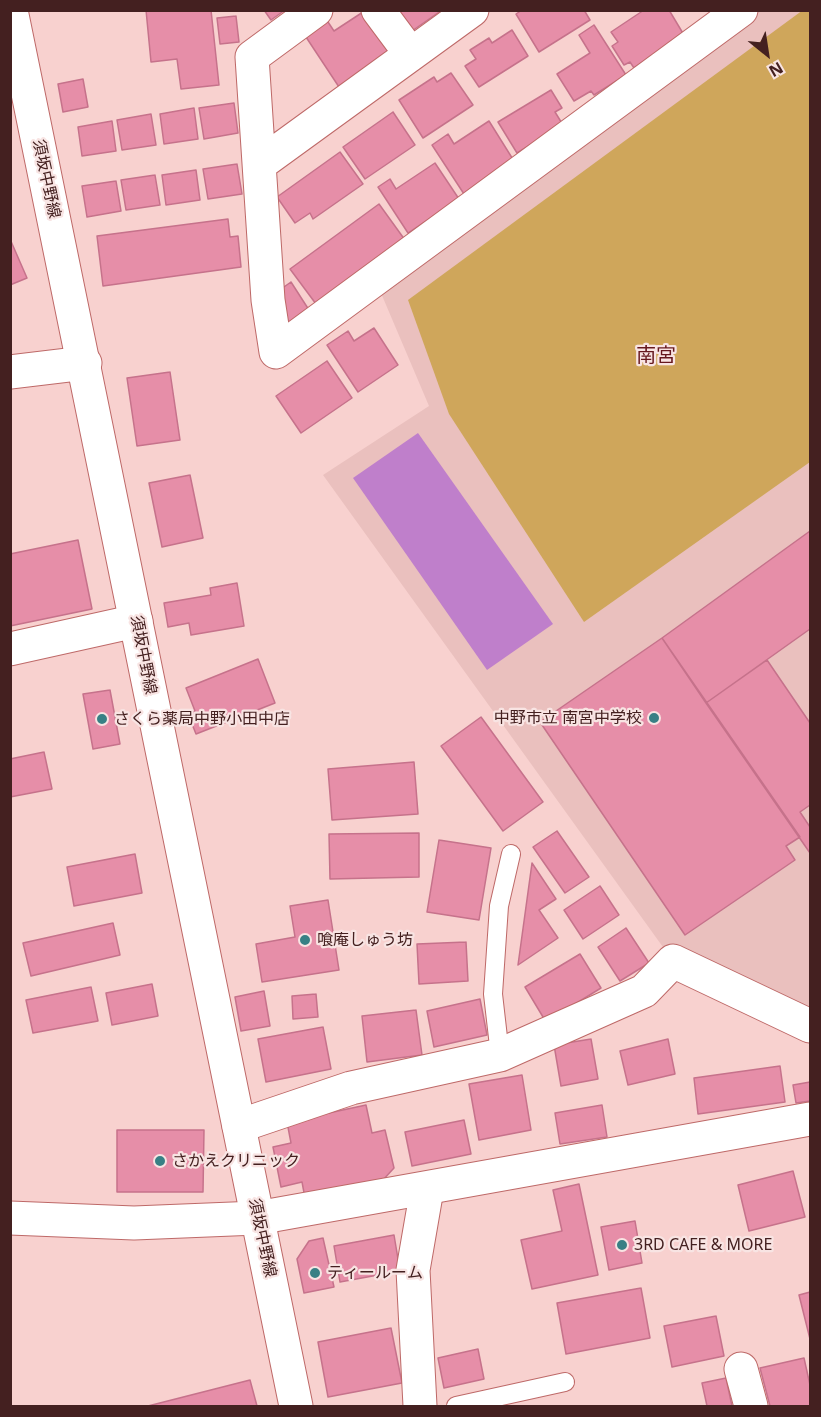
<!DOCTYPE html>
<meta charset="utf-8">
<style>
body{margin:0}
#map{position:relative;width:821px;height:1417px;overflow:hidden;background:#f8d1cf;font-family:"Noto Sans",sans-serif}
canvas{display:block}
.frame{position:absolute;inset:0;border:12px solid #442020;pointer-events:none}
.north{position:absolute;left:737px;top:24px;width:60px;height:60px;-webkit-text-stroke:4px #f8e4e3;paint-order:stroke;rotate:150deg;font-size:16px;font-weight:700;line-height:24px;text-align:center;color:#442020}
.north::after{content:'';display:block;margin:auto;width:21px;height:27px;background:#442020;clip-path:polygon(50% 0,100% 100%,50% 72%,0 100%)}
</style>
<div id="map">
<canvas width="821" height="1417"></canvas>
<div class="frame"></div>
<div class="north">N</div>
</div>
<script>
const context = document.querySelector('canvas').getContext('2d');
context.lineJoin = 'round';
function fill(path, color) { context.fillStyle = color; context.fill(path, 'evenodd'); }
const poly = rows => new Path2D(rows.map(r => 'M' + r).join(''));
function stroke(path, color, width, dash) { context.strokeStyle = color; context.lineWidth = width; context.lineCap = dash ? 'butt' : 'round'; context.setLineDash(dash || []); context.stroke(path); }
function drawText(font, color, halo, rows, align = 'center') {
  context.font = font + ' "Noto Sans","Noto Sans JP",sans-serif'; context.lineWidth = 4.5; context.setLineDash([]); context.textBaseline = 'middle'; context.strokeStyle = halo; context.fillStyle = color; for (const [text, x, y, turn = 0] of rows) {
    context.save(); context.translate(x, y); context.rotate((+turn || 0) * Math.PI / 180); context.textAlign = isNaN(turn) ? turn : align; if (halo) context.strokeText(text, 0, 0); context.fillText(text, 0, 0); context.restore();
  }
}
fill(poly([
 [741,11,810,11,810,1026,673,961,323,475,429,406,375,279]
]), '#eac0be');
fill(poly([
 [803,10,810,11,810,462,584,622,449,414,408,300]
]), '#cfa65b');
fill(poly([
 [418,433,553,624,487,670,353,478]
]), '#bf7fcb');
const building = poly([
 [146,10,211,10,219,85,181,89,177,59,151,62,146,10],
 [264,10,285,10,271,20,264,10],
 [398,10,442,10,412,31,398,10],
 [522,10,584,10,590,20,539,52,516,14,522,10],
 [644,10,669,10,684,35,634,68,630,62,624,65,612,46,618,42,611,32,644,10],
 [363,12,390,54,339,87,304,34,326,19,334,31,363,12],
 [236,16,239,42,220,44,217,18,236,16],
 [594,25,626,75,594,95,591,91,574,101,557,74,590,53,579,35,594,25],
 [512,30,528,56,479,87,465,66,476,59,470,50,489,38,492,43,512,30],
 [451,73,473,105,423,138,399,100,434,77,437,82,451,73],
 [83,79,88,107,63,112,58,84,83,79],
 [551,90,562,108,555,112,563,125,517,153,498,122,551,90],
 [234,103,238,133,204,139,199,108,234,103],
 [194,108,198,139,164,144,160,114,194,108],
 [393,112,415,145,365,179,343,147,393,112],
 [151,114,156,145,122,150,117,120,151,114],
 [112,121,116,151,82,156,78,127,112,121],
 [489,121,514,161,464,194,432,145,448,134,454,144,489,121],
 [340,152,363,184,313,219,310,213,295,223,277,197,340,152],
 [435,163,459,199,408,233,378,187,390,179,396,189,435,163],
 [237,164,242,194,208,199,203,169,237,164],
 [196,170,200,200,166,205,162,175,196,170],
 [155,175,160,205,126,210,121,180,155,175],
 [116,181,121,211,87,217,82,186,116,181],
 [379,204,405,240,316,304,290,269,379,204],
 [228,219,230,237,238,236,241,267,103,286,97,236,228,219],
 [10,239,27,278,10,285,10,239],
 [291,282,309,310,289,323,280,309,281,289,291,282],
 [374,328,398,365,358,392,327,345,348,331,354,341,374,328],
 [327,361,352,398,301,433,276,396,327,361],
 [170,372,180,440,137,446,127,378,170,372],
 [190,475,203,538,162,547,149,483,190,475],
 [810,531,810,629,706,703,662,638,810,531],
 [78,540,92,609,10,626,10,554,78,540],
 [237,583,244,626,191,635,189,623,168,627,164,603,211,595,210,588,237,583],
 [662,638,800,837,786,846,795,860,685,935,540,722,662,638],
 [258,659,275,703,196,734,188,714,195,711,186,688,258,659],
 [767,660,810,723,810,805,800,812,810,827,810,853,706,703,767,660],
 [110,690,120,744,93,749,83,694,110,690],
 [481,717,543,802,503,831,441,746,481,717],
 [44,752,52,789,10,797,10,759,44,752],
 [414,762,418,814,332,820,328,769,414,762],
 [557,831,589,877,565,893,533,847,557,831],
 [419,833,419,877,330,879,329,834,419,833],
 [439,840,491,848,479,920,427,912,439,840],
 [135,854,142,893,74,906,67,867,135,854],
 [532,863,556,899,539,910,558,938,518,965,532,863],
 [600,886,619,915,583,939,564,910,600,886],
 [328,900,339,970,262,982,256,944,295,937,290,906,328,900],
 [113,923,120,955,31,976,23,943,113,923],
 [626,928,649,963,620,981,598,947,626,928],
 [466,942,468,981,419,984,417,944,466,942],
 [580,954,601,988,546,1022,525,987,580,954],
 [152,984,158,1016,112,1025,106,993,152,984],
 [91,987,98,1021,33,1033,26,1000,91,987],
 [264,991,270,1026,241,1031,235,997,264,991],
 [316,994,318,1017,293,1019,292,996,316,994],
 [480,999,487,1035,434,1047,427,1011,480,999],
 [416,1010,422,1055,367,1062,362,1016,416,1010],
 [323,1027,331,1069,266,1082,258,1039,323,1027],
 [591,1039,598,1079,561,1086,554,1045,591,1039],
 [668,1039,675,1074,628,1085,620,1051,668,1039],
 [780,1066,785,1102,698,1114,694,1078,780,1066],
 [522,1075,531,1130,479,1140,469,1084,522,1075],
 [810,1082,810,1101,796,1103,793,1085,810,1082],
 [366,1105,372,1133,385,1130,394,1168,382,1181,305,1198,302,1182,281,1187,273,1147,291,1143,287,1122,366,1105],
 [602,1105,607,1137,560,1144,555,1113,602,1105],
 [464,1120,471,1154,412,1166,405,1132,464,1120],
 [117,1130,204,1130,203,1192,117,1192,117,1130],
 [793,1171,805,1217,749,1231,738,1185,793,1171],
 [579,1184,598,1275,532,1289,521,1240,562,1231,553,1190,579,1184],
 [635,1221,642,1263,609,1270,601,1227,635,1221],
 [394,1235,400,1271,340,1282,334,1246,394,1235],
 [323,1238,334,1287,304,1293,297,1259,309,1241,323,1238],
 [641,1288,650,1338,566,1354,557,1303,641,1288],
 [810,1292,810,1339,799,1295,810,1292],
 [716,1316,724,1356,672,1367,664,1326,716,1316],
 [391,1328,402,1383,328,1397,318,1342,391,1328],
 [478,1349,484,1379,444,1388,438,1358,478,1349],
 [804,1358,810,1385,810,1406,770,1406,760,1368,804,1358],
 [726,1378,732,1406,707,1406,702,1383,726,1378],
 [250,1380,257,1406,148,1406,250,1380]
]);
fill(building, '#e68ea8');
stroke(building, '#c6728b', 1.5);
const lane = poly([
 [500,1055,493,994,499,906,511,854],
 [456,1406,565,1382]
]);
const street = poly([
 [316,10,252,57,268,300,276,352,741,10],
 [378,10,410,53],
 [260,164,472,10],
 [10,372,85,363],
 [10,649,136,621],
 [239,1126,351,1088,500,1055,644,991,673,961,810,1026],
 [10,1218,134,1223,257,1218],
 [741,1369,751,1406],
 [420,1406,413,1270,427,1189]
]);
const secondary = poly([
 [257,1218,810,1119]
]);
const primary = poly([
 [11,10,296,1406]
]);
stroke(lane, '#be6968', 20);
stroke(street, '#be6968', 35);
stroke(secondary, '#be6968', 35);
stroke(primary, '#be6968', 35);
stroke(lane, '#fff', 18);
stroke(street, '#fff', 33);
stroke(secondary, '#fff', 33);
stroke(primary, '#fff', 33);
for (const [x, y, r, color] of [
 [654,718,6,"#388085"],
 [102,719,6,"#388085"],
 [305,940,6,"#388085"],
 [160,1161,6,"#388085"],
 [622,1245,6,"#388085"],
 [315,1273,6,"#388085"]
]) { const dot = new Path2D(); dot.arc(x, y, r, 0, 2 * Math.PI); context.fillStyle = color; context.fill(dot); stroke(dot, '#f8e4e3', 2); }
drawText('16px', '#442020', '#f8e4e3', [
 ["須坂中野線",46,179,78],
 ["須坂中野線",143,655,79],
 ["須坂中野線",262,1238,78]
]);
drawText('16px', '#442020', '#f8e4e3', [
 ["中野市立 南宮中学校",642,718,"right"],
 ["さくら薬局中野小田中店",114,719],
 ["喰庵しゅう坊",317,940],
 ["さかえクリニック",172,1161],
 ["3RD CAFE & MORE",634,1245],
 ["ティールーム",327,1273]
], 'left');
drawText('20px', '#66181e', '#f8e4e3', [
 ["南宮",656,356]
]);
</script>
